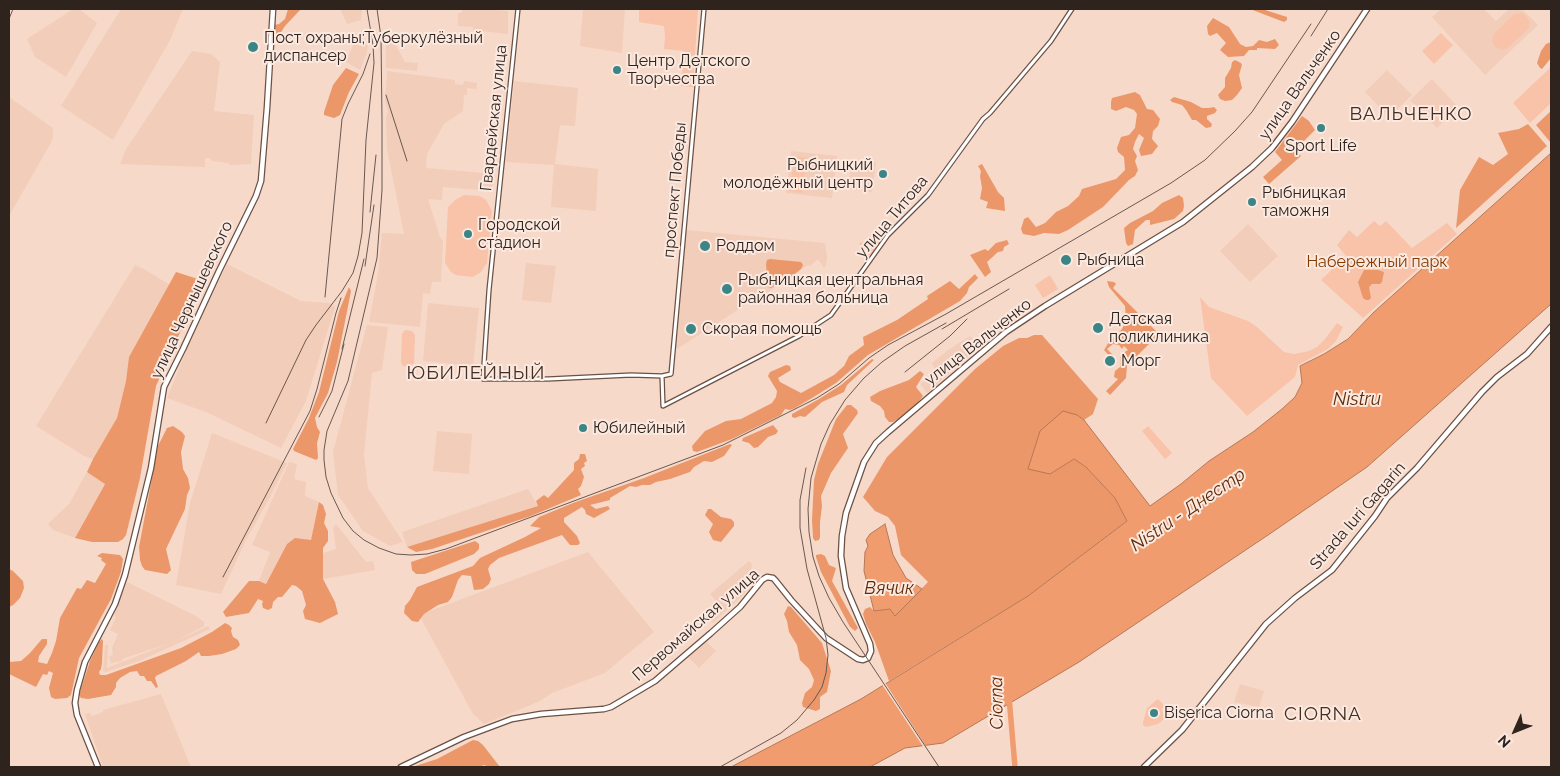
<!DOCTYPE html>
<meta charset="utf-8">
<style>
body{margin:0}
#map{position:relative;width:1560px;height:776px;overflow:hidden;background:#f7d9ca;font-family:Raleway,sans-serif}
canvas{display:block}
.frame{position:absolute;inset:0;border:10px solid #2e231d;pointer-events:none}
.north{position:absolute;left:1490px;top:706px;width:50px;height:50px;-webkit-text-stroke:4px #fbe9e0;paint-order:stroke;rotate:226deg;font-size:14px;font-weight:700;line-height:20px;text-align:center;color:#2e231d}
.north::after{content:'';display:block;margin:auto;width:18px;height:22px;background:#2e231d;clip-path:polygon(50% 0,100% 100%,50% 72%,0 100%)}
</style>
<div id="map">
<canvas width="1560" height="776"></canvas>
<div class="frame"></div>
<div class="north">N</div>
</div>
<script>
const context = document.querySelector('canvas').getContext('2d');
context.lineJoin = 'round';
function fill(path, color) { context.fillStyle = color; context.fill(path, 'evenodd'); }
const poly = rows => new Path2D(rows.map(r => 'M' + r).join(''));
function stroke(path, color, width, dash) { context.strokeStyle = color; context.lineWidth = width; context.lineCap = dash ? 'butt' : 'round'; context.setLineDash(dash || []); context.stroke(path); }
function drawText(font, color, halo, rows, align = 'center') {
  context.font = font + ' Raleway,sans-serif'; context.lineWidth = 4; context.setLineDash([]); context.textBaseline = 'middle'; context.strokeStyle = halo; context.fillStyle = color; for (const [text, x, y, turn = 0] of rows) {
    context.save(); context.translate(x, y); context.rotate((+turn || 0) * Math.PI / 180); context.textAlign = isNaN(turn) ? turn : align; if (halo) context.strokeText(text, 0, 0); context.fillText(text, 0, 0); context.restore();
  }
}
fill(poly([
 [73,9,79,9,97,23,66,77,35,57,27,39],
 [121,9,183,9,170,40,113,140,61,106],
 [340,9,362,9,361,20,347,24],
 [462,9,482,9,508,11,508,34,473,30,473,27,458,26,458,13,462,13],
 [583,9,625,9,622,53,580,46],
 [1441,9,1484,9,1496,21,1509,9,1522,9,1538,25,1485,75,1432,17],
 [352,39,368,42,367,52,360,70,346,62,353,45],
 [386,42,394,42,405,62,418,63,417,71,386,68],
 [192,51,211,54,220,62,214,111,254,115,251,164,229,165,229,163,212,161,209,158,205,158,205,167,120,164,126,149],
 [1387,70,1412,95,1389,117,1365,92],
 [387,71,455,80,455,84,463,85,464,81,477,83,476,91,475,89,467,88,467,95,464,95,463,111,444,124,427,154,426,168,495,174,491,191,443,187,442,200,428,199,440,237,443,241,441,282,432,282,430,294,423,293,420,327,369,322,378,274,382,233,404,234,387,149,386,118,388,112,385,101],
 [1432,79,1458,107,1437,128,1410,100],
 [514,81,578,88,575,126,560,125,555,164,598,169,596,211,551,207,554,165,506,162],
 [9,97,53,128,53,136,52,141,9,216],
 [791,151,837,156,832,198,786,193],
 [852,159,876,162,872,192,848,189],
 [1248,224,1278,256,1250,282,1220,251],
 [686,230,825,243,827,257,826,265,824,268,818,259,810,266,808,265,767,293,757,294,752,300,730,315,677,349,674,347],
 [526,263,556,266,551,303,522,300],
 [227,264,301,301,330,303,335,307,306,401,281,448,206,412,167,398,189,344],
 [135,265,144,269,170,285,129,357,126,381,117,418,93,459,84,456,36,426],
 [428,303,479,308,473,366,423,361],
 [367,325,388,327,382,370,372,373,364,455,368,488,403,542,390,546,363,531,338,495,333,452],
 [970,336,980,346,927,393,920,384,936,372,932,363,948,350],
 [437,431,472,434,469,474,433,471],
 [212,433,287,463,269,499,246,540,221,594,176,585,190,503],
 [289,462,297,464,294,479,306,482,305,496,319,502,311,541,295,539,287,544,266,584,259,581,270,552,252,545],
 [87,472,105,483,75,538,53,530,48,524,69,504],
 [528,489,538,506,407,547,402,532],
 [336,524,366,562,373,561,375,570,323,579,323,553,336,549,333,528],
 [588,552,654,632,605,673,552,693,538,702,484,724,473,714,419,615],
 [749,561,752,564,749,586,745,593,713,623,705,615,718,603,710,594],
 [127,582,196,616,204,622,204,626,174,642,208,626,210,629,139,661,106,672,103,671,105,645,108,645,107,668,170,643,122,659,123,661,111,663,109,656,113,655,112,648,118,634,110,630,116,617,114,615],
 [705,640,716,651,699,668,687,656],
 [1240,684,1264,691,1259,707,1234,702],
 [161,694,191,767,103,767,85,714,90,713,92,716,103,712,103,710]
]), '#f2cdba');
fill(poly([
 [639,9,698,9,693,87,681,86,684,51,664,49,665,37,664,26,639,22],
 [1521,13,1525,15,1528,19,1530,23,1528,29,1506,49,1502,50,1495,47,1492,41,1494,34,1514,14],
 [1441,33,1453,45,1434,64,1422,51],
 [1551,67,1551,103,1530,123,1513,103],
 [795,156,807,158,802,193,789,191],
 [464,195,480,196,486,200,492,211,487,263,481,272,473,277,456,275,451,272,445,263,448,207,455,200],
 [1374,221,1380,226,1386,221,1412,248,1447,223,1457,234,1363,318,1321,280,1346,256,1337,245,1349,230,1357,237],
 [876,239,880,241,880,244,872,255,868,256,859,243],
 [1050,275,1058,289,1043,298,1035,285],
 [1200,297,1209,307,1248,321,1257,327,1284,352,1294,354,1309,351,1317,347,1325,339,1337,323,1343,327,1336,341,1328,349,1298,365,1295,377,1247,416,1211,378],
 [405,330,412,331,415,335,414,363,408,368,402,365,401,362,402,334],
 [1148,426,1172,453,1165,459,1142,431],
 [1158,699,1164,705,1162,710,1165,718,1158,724,1146,727,1143,725,1143,722,1147,708]
]), '#f8c3a8');
fill(poly([
 [288,9,301,9,285,26,276,40,274,46,273,45,274,25,279,24,285,19],
 [1250,9,1262,9,1287,17,1287,20,1284,22],
 [1213,18,1229,27,1240,44,1246,47,1253,46,1259,40,1267,42,1275,39,1279,45,1275,49,1257,48,1257,50,1249,50,1244,56,1228,57,1220,50,1226,43,1217,33,1210,36,1208,34,1207,26],
 [1551,42,1551,58,1542,69,1540,68,1537,63,1541,51,1546,44],
 [1235,60,1241,63,1242,65,1239,75,1242,88,1237,95,1232,100,1225,101,1220,99,1218,95,1225,87,1225,78,1231,68,1232,62],
 [346,68,359,74,349,92,340,115,334,118,324,115,324,112,333,85],
 [1135,92,1140,95,1147,109,1153,110,1160,119,1158,126,1153,131,1152,139,1158,146,1152,154,1141,156,1139,150,1144,138,1139,134,1135,142,1133,149,1137,156,1135,161,1138,170,1135,176,1129,180,1103,207,1068,230,1059,234,1044,233,1034,236,1023,234,1021,229,1024,219,1028,217,1036,227,1045,223,1056,212,1068,206,1079,196,1082,189,1116,179,1125,170,1124,157,1118,152,1117,148,1121,137,1129,135,1135,128,1137,114,1134,110,1126,107,1116,111,1111,109,1111,102,1112,98],
 [1174,97,1191,102,1202,108,1209,108,1214,107,1217,110,1215,113,1207,116,1207,119,1212,124,1211,127,1206,128,1196,120,1192,120,1186,110,1182,105,1172,102,1170,100],
 [1551,111,1551,143,1536,125],
 [1302,116,1309,121,1315,130,1295,150,1301,156,1269,184,1263,177,1282,160,1275,152],
 [1528,124,1547,146,1456,228,1460,190,1479,157,1493,165,1508,154,1498,133,1519,129],
 [982,164,998,192,1004,198,1005,211,986,208,988,202,980,199,982,188,980,176,981,171,978,166],
 [1179,195,1183,198,1184,206,1183,211,1174,219,1150,225,1150,220,1146,220,1135,230,1133,244,1128,246,1126,243,1124,228,1130,223,1153,211,1162,203],
 [1007,240,1009,244,1004,247,1003,251,998,252,987,262,991,272,985,277,970,255,985,249,988,251,996,243],
 [770,259,801,262,803,265,801,269,791,277,771,288,768,287,766,264,767,260],
 [1364,270,1378,270,1384,272,1382,282,1380,284,1372,284,1369,287,1371,298,1369,300,1366,300,1363,298,1358,282],
 [176,272,201,280,202,283,156,386,140,478,126,535,123,539,118,542,92,542,75,538,105,484,87,472,93,459,117,418,126,381,129,357],
 [975,274,978,278,969,287,967,293,960,301,868,355,836,383,812,398,795,408,790,410,785,409,781,415,732,439,697,452,693,451,692,446,705,431,726,421,741,419,772,403,776,397,777,391,768,376,770,372,786,365,790,366,791,370,778,378,780,382,801,393,834,375,844,366,849,356,864,345,863,337,897,320,928,299,927,296,950,281,959,289],
 [1107,281,1114,282,1116,284,1113,288,1160,335,1153,343,1151,342,1127,366,1126,378,1110,395,1106,391,1118,379,1114,377,1115,371,1120,367,1120,357,1123,353,1128,350,1124,346,1122,349,1119,345,1113,344,1107,349,1115,357,1112,359,1104,350,1109,342,1122,329,1126,320,1125,306,1109,287],
 [349,287,351,291,337,362,328,393,315,418,317,427,320,432,317,443,318,458,316,460,294,451,293,449,309,418,319,392,339,311],
 [1034,335,1042,335,1098,399,1093,414,1084,420,1077,415,1050,474,1074,459,1086,467,1115,498,1127,521,1028,596,889,681,875,642,866,624,863,614,865,609,870,607,874,611,890,609,895,616,928,582,901,555,895,526,888,517,875,511,863,497,887,457,975,369,1003,346,1019,338,1027,338],
 [872,359,874,360,847,385,844,392,822,402,805,417,800,416,795,418,792,417,792,414,819,399,841,385],
 [920,371,924,374,916,387,923,396,916,405,900,418,893,422,889,422,885,417,884,411,880,406,871,401,870,397,880,391,909,380],
 [847,405,851,405,857,410,858,413,843,434,848,448,831,473,821,496,822,506,820,522,820,537,819,540,815,541,813,538,812,520,814,480,818,464,836,419],
 [773,425,778,431,776,434,768,437,758,447,754,448,749,443,742,441,743,438],
 [173,426,182,432,185,436,181,452,183,469,188,478,190,488,187,495,185,509,166,549,171,570,167,574,145,570,142,566,140,560,139,547,158,446,167,428],
 [730,444,732,445,724,456,712,462,704,461,694,467,690,472,670,479,656,482,650,485,642,485,636,487,630,486,610,498,610,500,590,505,596,509,608,506,610,509,594,518,586,514,585,510,582,507,564,518,564,522,577,536,580,543,578,545,570,545,562,535,499,558,490,565,488,569,491,579,489,584,483,589,474,590,471,576,462,575,458,580,452,597,448,602,438,605,424,614,418,622,412,621,404,613,405,606,410,600,417,587,473,566,480,558,525,537,541,528,530,526,539,517,573,503,644,478],
 [580,454,585,454,587,461,584,463,585,466,581,469,584,477,581,486,578,489,581,495,531,516,432,549,416,552,407,547,538,506,536,501,544,495,548,498,574,470,574,463,579,459],
 [319,502,323,505,326,514,324,523,328,531,328,541,323,548,323,579,335,602,338,614,320,623,305,619,303,611,306,605,302,591,296,586,292,585,282,597,278,597,273,602,272,608,268,610,263,608,262,604,263,601,258,599,249,613,226,617,223,612,249,581,259,581,266,584,287,544,295,538,311,540],
 [708,509,711,509,721,517,731,519,734,522,734,526,721,542,713,540,709,532,713,524,705,515],
 [475,541,479,544,479,549,474,554,425,574,416,574,412,570,411,562],
 [102,553,120,555,123,559,121,572,111,599,79,658,71,695,67,698,55,699,51,697,49,688,53,673,49,671,47,675,43,674,36,687,9,674,9,662,21,661,30,653,42,639,47,639,47,644,39,656,38,662,47,664,52,653,56,641,60,618,77,588,81,589,87,580,95,583,106,564,101,560,102,558,97,556],
 [821,554,825,556,829,565,836,568,832,581,858,628,855,631,850,627,821,572,816,557,816,555],
 [9,569,13,571,23,581,24,588,20,598,13,605,9,607],
 [788,606,791,607,822,643,831,671,827,692,820,697,820,709,816,711,803,707,802,703,805,693,812,687,814,680,809,669,800,660,797,645,789,632,787,621,784,614],
 [225,623,229,625,232,628,231,631,233,637,238,640,240,645,236,649,222,654,209,656,201,656,199,652,186,661,156,676,155,678,158,687,156,688,151,681,147,681,144,676,140,676,137,671,130,672,120,678,116,683,116,687,111,695,88,699,81,698,79,695,90,661,99,642,102,639,103,641,102,663,101,669,99,672,100,675,106,675,181,648,212,632],
 [473,740,478,741,483,745,500,767,488,767,484,765,479,767,412,767,437,759]
]), '#eb976a');
const water = poly([
 [1551,153,1551,304,1367,467,1271,533,1079,662,943,743,905,748,870,767,731,767,861,699,1028,596,1127,521,1115,498,1086,467,1074,459,1050,474,1028,469,1040,431,1063,411,1077,415,1084,420,1150,506,1181,484,1209,461,1253,432,1282,409,1295,397,1302,383,1300,366,1324,354,1348,339,1374,312,1551,153],
 [885,524,893,555,906,578,922,589,895,616,890,609,874,611,864,571,865,552,868,546,866,540,870,534,885,524]
]);
fill(water, '#f19c6f');
stroke(water, '#b67856', 1);
fill(poly([
 [884,681,927,748,924,748,881,683]
]), '#f7d9ca');
stroke(poly([
 [1009,697,1015,767]
]), '#f19c6f', 5.5);
const minor = poly([
 [518,9,489,290,483,379,548,379,631,375,662,376,671,374,704,9],
 [662,376,663,406,799,336,831,315,888,235,928,195,983,119,990,113,1051,41,1072,9]
]);
const major = poly([
 [98,767,77,715,75,703,77,690,85,662,115,604,125,575,151,468,164,387,183,349,219,271,256,196,261,181,267,108,273,9],
 [401,767,464,737,512,719,541,714,604,709,611,707,655,681,711,633,740,607,762,580,767,577,773,578,775,580,791,600,826,638,858,659,863,660,868,658,871,651,870,644,846,588,841,556,842,536,846,513,864,462,876,443,888,432,1006,332,1045,306,1183,222,1252,167,1272,148,1292,122,1367,9],
 [1144,767,1182,730,1266,624,1295,598,1332,570,1375,516,1387,498,1417,468,1482,392,1497,377,1527,354,1551,327]
]);
stroke(minor, '#6a5144', 5.5);
stroke(major, '#6a5144', 7);
stroke(minor, '#fff', 3);
stroke(major, '#fff', 4.5);
stroke(poly([
 [377,9,381,37,382,120,382,190,377,258,348,381,327,431,324,450,324,460,326,477,331,493,343,518,353,531,364,540,379,548,396,554,411,555,427,554,446,549,723,445,817,398,839,384,869,358,888,345,946,314,1171,183,1205,160,1235,131,1252,112,1311,24],
 [9,19,13,9],
 [1311,36,1328,9],
 [386,95,407,161],
 [370,212,376,155],
 [365,266,374,205],
 [325,297,342,119,348,104,363,74,370,54],
 [942,329,1009,289],
 [342,349,364,259],
 [905,372,950,336,967,319],
 [319,417,332,391,344,344],
 [266,423,306,340,316,325,342,291,353,273,358,256,362,233,366,140,374,63,373,45,367,9],
 [223,577,310,411,317,389,336,313,341,298],
 [720,767,781,733,797,720,814,700,822,687,826,673,828,655,826,638,807,569,800,528,800,500,806,468],
 [939,767,843,622,829,598,819,576,813,557,809,532,808,509,811,478,821,444,830,424,845,400,864,378,882,362,905,346,946,323]
]), '#69584f', 1);
for (const [x, y, r, color] of [
 [253,47,6,"#3c8587"],
 [617,70,5,"#3c8587"],
 [1321,128,5,"#3c8587"],
 [883,174,5,"#3c8587"],
 [1252,202,5,"#3c8587"],
 [468,234,5,"#3c8587"],
 [705,246,6,"#3c8587"],
 [1066,260,6,"#3c8587"],
 [727,289,6,"#3c8587"],
 [1098,328,6,"#3c8587"],
 [691,329,6,"#3c8587"],
 [1110,361,6,"#3c8587"],
 [583,428,5,"#3c8587"],
 [1154,713,5,"#3c8587"]
]) { const dot = new Path2D(); dot.arc(x, y, r, 0, 2 * Math.PI); context.fillStyle = color; context.fill(dot); stroke(dot, '#fbe9e0', 2); }
drawText('16px', '#2e231d', '#fbe9e0', [
 ["Пост охраны;Туберкулёзный",264,38],
 ["диспансер",264,56],
 ["Центр Детского",627,61],
 ["Творчества",627,79],
 ["Sport Life",1321,146,"center"],
 ["Рыбницкий",873,165,"right"],
 ["молодёжный центр",873,183,"right"],
 ["Рыбницкая",1262,193],
 ["таможня",1262,211],
 ["Городской",478,225],
 ["стадион",478,243],
 ["Роддом",716,246],
 ["Рыбница",1077,260],
 ["Рыбницкая центральная",738,280],
 ["районная больница",738,298],
 ["Детская",1109,319],
 ["поликлиника",1109,337],
 ["Скорая помощь",702,329],
 ["Морг",1121,361],
 ["Юбилейный",593,428],
 ["Biserica Ciorna",1164,713]
], 'left');
drawText('16px', '#2e231d', '#fbe9e0', [
 ["улица Вальченко",1300,85,-55],
 ["Гвардейская улица",494,118,-84],
 ["проспект Победы",675,190,-85],
 ["улица Титова",892,217,-50],
 ["улица Чернышевского",192,300,-65],
 ["улица Вальченко",978,342,-38],
 ["Strada Iuri Gagarin",1358,516,-49],
 ["Первомайская улица",696,625,-41]
]);
drawText('16px', '#853a01', '#fbe9e0', [
 ["Набережный парк",1377,262]
]);
drawText('italic 18px', '#602b08', '#fbe9e0', [
 ["Nistru",1357,400],
 ["Nistru - Днестр",1188,510,-34],
 ["Вячик",889,589],
 ["Ciorna",997,703,-91]
]);
context.letterSpacing = '1px';
drawText('19px', '#452e22', '#fbe9e0', [
 ["ВАЛЬЧЕНКО",1411,114],
 ["ЮБИЛЕЙНЫЙ",476,373],
 ["CIORNA",1323,714]
]);
context.letterSpacing = '0px';
</script>
